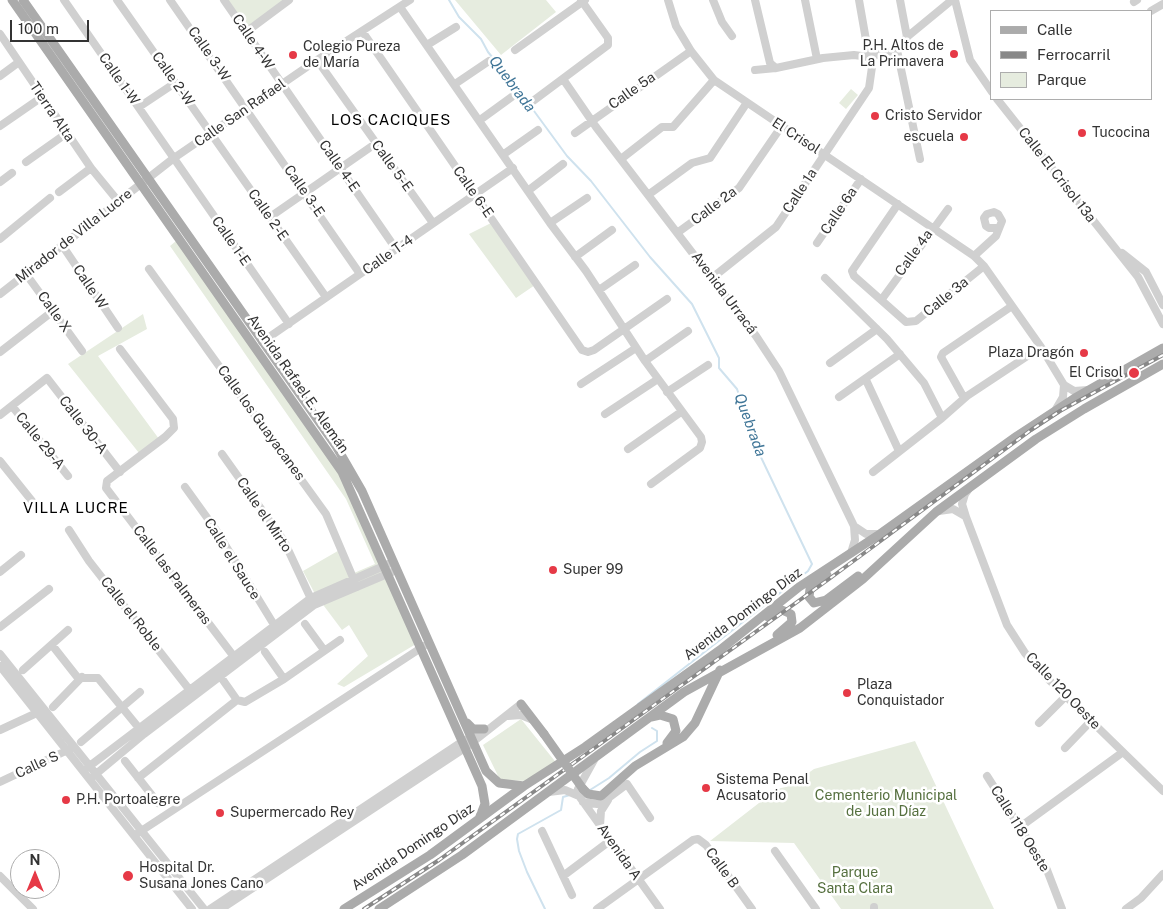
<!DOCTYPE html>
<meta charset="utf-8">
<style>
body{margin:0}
#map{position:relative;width:1163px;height:909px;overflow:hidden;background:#fff;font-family:"Public Sans",sans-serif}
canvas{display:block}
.legend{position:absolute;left:990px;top:10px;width:162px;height:90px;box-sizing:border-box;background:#fff;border:1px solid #adadad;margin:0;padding:6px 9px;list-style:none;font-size:15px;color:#333}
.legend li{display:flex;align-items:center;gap:10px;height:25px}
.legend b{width:25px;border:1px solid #adadad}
.north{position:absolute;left:10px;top:849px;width:50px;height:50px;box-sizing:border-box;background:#fff;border:1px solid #adadad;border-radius:50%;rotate:0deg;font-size:14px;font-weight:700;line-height:20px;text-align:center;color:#333}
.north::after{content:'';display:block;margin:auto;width:18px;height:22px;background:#e63946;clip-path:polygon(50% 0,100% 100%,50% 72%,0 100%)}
.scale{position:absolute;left:10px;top:20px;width:79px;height:22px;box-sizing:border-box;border:2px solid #333;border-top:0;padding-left:6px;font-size:15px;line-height:18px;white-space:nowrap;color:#333;-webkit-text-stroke:4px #fff;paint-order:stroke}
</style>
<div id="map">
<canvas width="1163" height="909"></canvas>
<ul class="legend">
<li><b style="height:6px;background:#ababab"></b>Calle</li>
<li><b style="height:6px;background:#888"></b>Ferrocarril</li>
<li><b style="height:14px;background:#e6ecdf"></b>Parque</li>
</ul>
<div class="north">N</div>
<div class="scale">100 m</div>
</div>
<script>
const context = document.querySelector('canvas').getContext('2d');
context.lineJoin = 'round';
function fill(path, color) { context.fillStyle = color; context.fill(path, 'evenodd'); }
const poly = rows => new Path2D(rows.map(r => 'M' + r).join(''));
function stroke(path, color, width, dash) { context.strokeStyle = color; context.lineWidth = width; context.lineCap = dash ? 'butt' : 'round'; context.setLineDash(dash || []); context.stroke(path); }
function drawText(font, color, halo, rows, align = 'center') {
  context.font = font + ' "Public Sans",sans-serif'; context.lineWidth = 5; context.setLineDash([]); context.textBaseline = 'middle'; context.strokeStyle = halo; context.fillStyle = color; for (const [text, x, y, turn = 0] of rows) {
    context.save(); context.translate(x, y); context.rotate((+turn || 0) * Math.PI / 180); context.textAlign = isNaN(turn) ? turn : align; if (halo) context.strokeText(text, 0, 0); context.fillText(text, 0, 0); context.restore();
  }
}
fill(poly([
 [224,0,289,0,246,32],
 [455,0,546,0,556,12,501,55],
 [851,89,858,95,846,109,839,103],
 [491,223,535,285,516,298,469,234],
 [176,241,342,476,416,644,344,687,337,684,368,656,349,625,342,630,315,594,303,571,343,548,354,573,375,564,346,499,170,246],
 [143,314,147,329,98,356,162,443,143,458,68,364],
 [521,719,558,765,529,781,500,780,483,745],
 [915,741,994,909,841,909,794,843,710,841,777,789,790,786,814,769]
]), '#e6ecdf');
stroke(poly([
 [449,0,459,17,481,39,488,52,512,81,567,156,591,181,650,257,692,304,719,358,719,368,737,389,758,451,812,564,808,571,638,704],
 [590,790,609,778,640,752,657,741,657,731,652,728],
 [545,909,527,872,519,851,517,839,518,834,561,810,563,797,570,795]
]), '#cfe2ee', 2);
stroke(poly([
 [64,0,289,324],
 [117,0,326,297],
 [170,0,360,274],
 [224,0,396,249],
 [668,0,676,26,691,51,714,80,974,256,984,266,1041,347,1064,385,1074,391,1088,390],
 [713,0,722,22,732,36],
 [755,0,770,63,776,68],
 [805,0,817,59],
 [900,0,907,37],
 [955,0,970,60,992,92],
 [1134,2,1137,0],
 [400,7,550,223,586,271,645,361,701,437,702,442,700,448,651,484],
 [1151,11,1163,4],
 [362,31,582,350,588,352,594,350,667,299],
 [246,32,289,0],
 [0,34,91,168,118,201],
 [427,45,456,27],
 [515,50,585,0],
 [897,50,920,159],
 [317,60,433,223],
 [755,70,776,68,823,58,854,55,869,57,897,50,907,37,952,0],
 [0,76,19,62],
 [563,79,596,127,756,336,779,371,854,526,855,540,851,553],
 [455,84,489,61],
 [997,99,1138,277,1163,324],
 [533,101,608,45,608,38,581,0],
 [139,107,175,83],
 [480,120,513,96],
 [0,126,42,97],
 [575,133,691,51],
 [504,154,538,130],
 [621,159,662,127,673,127,714,80],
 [26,162,67,133],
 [0,182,12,173],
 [529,190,563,164],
 [59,192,91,168],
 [648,195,692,163,710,158,746,104],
 [898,204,852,271,854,276,906,322,916,321,984,266],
 [270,217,375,144],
 [550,223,587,198],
 [677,233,739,188,781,127],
 [0,239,50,198],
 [817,243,861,179],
 [62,245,118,328],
 [1122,253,1146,272,1163,305],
 [974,256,996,236,1002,221,998,214,994,212,987,214,984,218,986,226,989,228,997,228],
 [575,257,612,230],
 [149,269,326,514,357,587],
 [26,274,82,351],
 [712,278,776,227,869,88,872,67,869,57,859,0],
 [825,278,887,339,924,383,942,418],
 [599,290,635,265],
 [0,294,174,158,317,60,410,0],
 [882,299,948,209],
 [262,342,513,168],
 [120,349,173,419,174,428,165,437,107,481,106,488,238,662],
 [0,352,53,311],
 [645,361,688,331],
 [830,363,877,329],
 [866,380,899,451],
 [581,384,636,348],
 [667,392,708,365],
 [839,397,900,354],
 [964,398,941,357,943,353,1012,306],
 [12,406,68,476],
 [1056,409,1063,397,1064,385],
 [605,414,658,379],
 [0,415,47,378,120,472],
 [628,449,681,412],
 [222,454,284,541,312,601],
 [0,461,32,501],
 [873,472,942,418,967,396,1041,347],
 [185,487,216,530,276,628],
 [968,490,965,494,962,504,966,517,1007,625,1025,653,1047,678,1163,791],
 [939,511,953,509,965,516],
 [854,526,866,534,880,534],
 [69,530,89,561,192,693],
 [0,572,21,555],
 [305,624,324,650],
 [0,627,49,589],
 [52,645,78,678,98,678,143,733],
 [265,652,284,679],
 [0,654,204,909],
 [0,666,192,909],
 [23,670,68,630],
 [218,673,237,700,245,702,284,679,340,640],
 [53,707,82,677],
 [508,716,521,715,533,720],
 [1039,723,1066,696],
 [0,730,41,711],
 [81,742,140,692],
 [1065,748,1091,721],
 [125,761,158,803],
 [83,771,311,598,393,562],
 [987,776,1047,870,1062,909],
 [138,778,237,700],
 [90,779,144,734,314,605,392,572],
 [0,782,70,749],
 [578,789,594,760],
 [549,792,565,790,579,796,660,909],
 [583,802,597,804,603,802,627,784,650,818],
 [600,826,601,811,608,800],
 [1020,827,1123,752],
 [542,831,572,895],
 [135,835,424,646],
 [775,851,816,909],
 [0,876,33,909],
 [563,876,611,840],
 [874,907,874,909],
 [210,909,457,745,485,729],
 [221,909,465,748,521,704],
 [597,909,693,840,698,839,706,845,752,909],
 [1126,909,1141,898,1163,874]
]), '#d0d0d0', 8);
stroke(poly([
 [12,0,342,472,482,786,485,804,479,819],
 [23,0,336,446,362,491,486,771,499,783,524,786],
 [827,575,810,589,809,597,814,603,826,600,858,576],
 [768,617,782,610,791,614,792,622,777,635],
 [521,704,544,734],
 [651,717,660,715,673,719,676,731,667,743],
 [467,723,473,729,484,729],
 [583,789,588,794,601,796,635,766,683,737,695,723,720,670],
 [344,909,430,855,524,786,585,747,720,650,799,587,880,534,1017,436,1075,398,1163,348],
 [379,909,462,855,684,692,800,628,863,579,936,512,1036,439,1084,409,1163,364]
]), '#ababab', 9);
const rail = poly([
 [364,909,439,860,829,579,1031,430,1060,411,1163,355]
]);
stroke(rail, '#888', 4);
stroke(rail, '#fff', 2, [5.5]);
stroke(poly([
 [544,734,583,789]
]), '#ababab', 9);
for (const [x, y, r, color] of [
 [954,54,5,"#e63946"],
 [293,55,5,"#e63946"],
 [875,116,5,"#e63946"],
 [1082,133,5,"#e63946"],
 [964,137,5,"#e63946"],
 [1084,353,5,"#e63946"],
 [1134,373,6,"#e63946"],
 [553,570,5,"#e63946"],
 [847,693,5,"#e63946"],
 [706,788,5,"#e63946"],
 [66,800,5,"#e63946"],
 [220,813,5,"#e63946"],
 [128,876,6,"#e63946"]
]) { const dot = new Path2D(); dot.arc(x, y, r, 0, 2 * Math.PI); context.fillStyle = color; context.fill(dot); stroke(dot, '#fff', 2); }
drawText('14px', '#333', '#fff', [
 ["Calle 4-W",253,42,56],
 ["Calle 3-W",209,54,55],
 ["Calle 1-W",119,79,55],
 ["Calle 2-W",173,79,55],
 ["Calle 5a",632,91,-35],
 ["Tierra Alta",52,112,56],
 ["Calle San Rafael",240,113,-35],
 ["El Crisol",796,136,33],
 ["Calle 4-E",339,166,55],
 ["Calle 5-E",392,166,54],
 ["Calle El Crisol 13a",1057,175,52],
 ["Calle 3-E",304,191,55],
 ["Calle 1a",800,191,-57],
 ["Calle 6-E",473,192,55],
 ["Calle 2a",714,206,-37],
 ["Calle 6a",839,211,-56],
 ["Calle 2-E",268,215,55],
 ["Mirador de Villa Lucre",74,236,-38],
 ["Calle 1-E",231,241,55],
 ["Calle 4a",914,253,-54],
 ["Calle T-4",388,255,-35],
 ["Calle W",90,287,56],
 ["Avenida Urracá",724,293,53],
 ["Calle 3a",946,297,-39],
 ["Calle X",54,312,54],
 ["Avenida Rafael E. Alemán",298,384,55],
 ["Calle los Guayacanes",261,423,54],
 ["Calle 30-A",83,425,52],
 ["Calle 29-A",40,441,51],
 ["Calle el Mirto",264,515,56],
 ["Calle el Sauce",232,559,58],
 ["Calle las Palmeras",172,575,53],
 ["Calle el Roble",131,614,52],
 ["Avenida Domingo Díaz",743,614,-37],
 ["Calle 120 Oeste",1063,691,46],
 ["Calle S",37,765,-25],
 ["Calle 118 Oeste",1020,829,58],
 ["Avenida Domingo Díaz",413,847,-34],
 ["Avenida A",619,852,55],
 ["Calle B",722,868,54]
]);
drawText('14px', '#333', '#fff', [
 ["P.H. Altos de",944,46,"right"],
 ["La Primavera",944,62,"right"],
 ["Colegio Pureza",303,47],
 ["de María",303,63],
 ["Cristo Servidor",885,116],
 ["Tucocina",1092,133],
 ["escuela",954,137,"right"],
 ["Plaza Dragón",1074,353,"right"],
 ["El Crisol",1123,373,"right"],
 ["Super 99",563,570],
 ["Plaza",857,685],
 ["Conquistador",857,701],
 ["Sistema Penal",716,780],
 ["Acusatorio",716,796],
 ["P.H. Portoalegre",76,800],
 ["Supermercado Rey",230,813],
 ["Hospital Dr.",139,868],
 ["Susana Jones Cano",139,884]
], 'left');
drawText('14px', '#56703f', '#fff', [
 ["Cementerio Municipal",886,796],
 ["de Juan Díaz",886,812],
 ["Parque",855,873],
 ["Santa Clara",855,889]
]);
drawText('italic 15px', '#3f7597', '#fff', [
 ["Quebrada",512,84,53],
 ["Quebrada",750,425,70]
]);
context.letterSpacing = '1px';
drawText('15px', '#000', '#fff', [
 ["LOS CACIQUES",391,120],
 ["VILLA LUCRE",76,508]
]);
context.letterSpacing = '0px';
</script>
